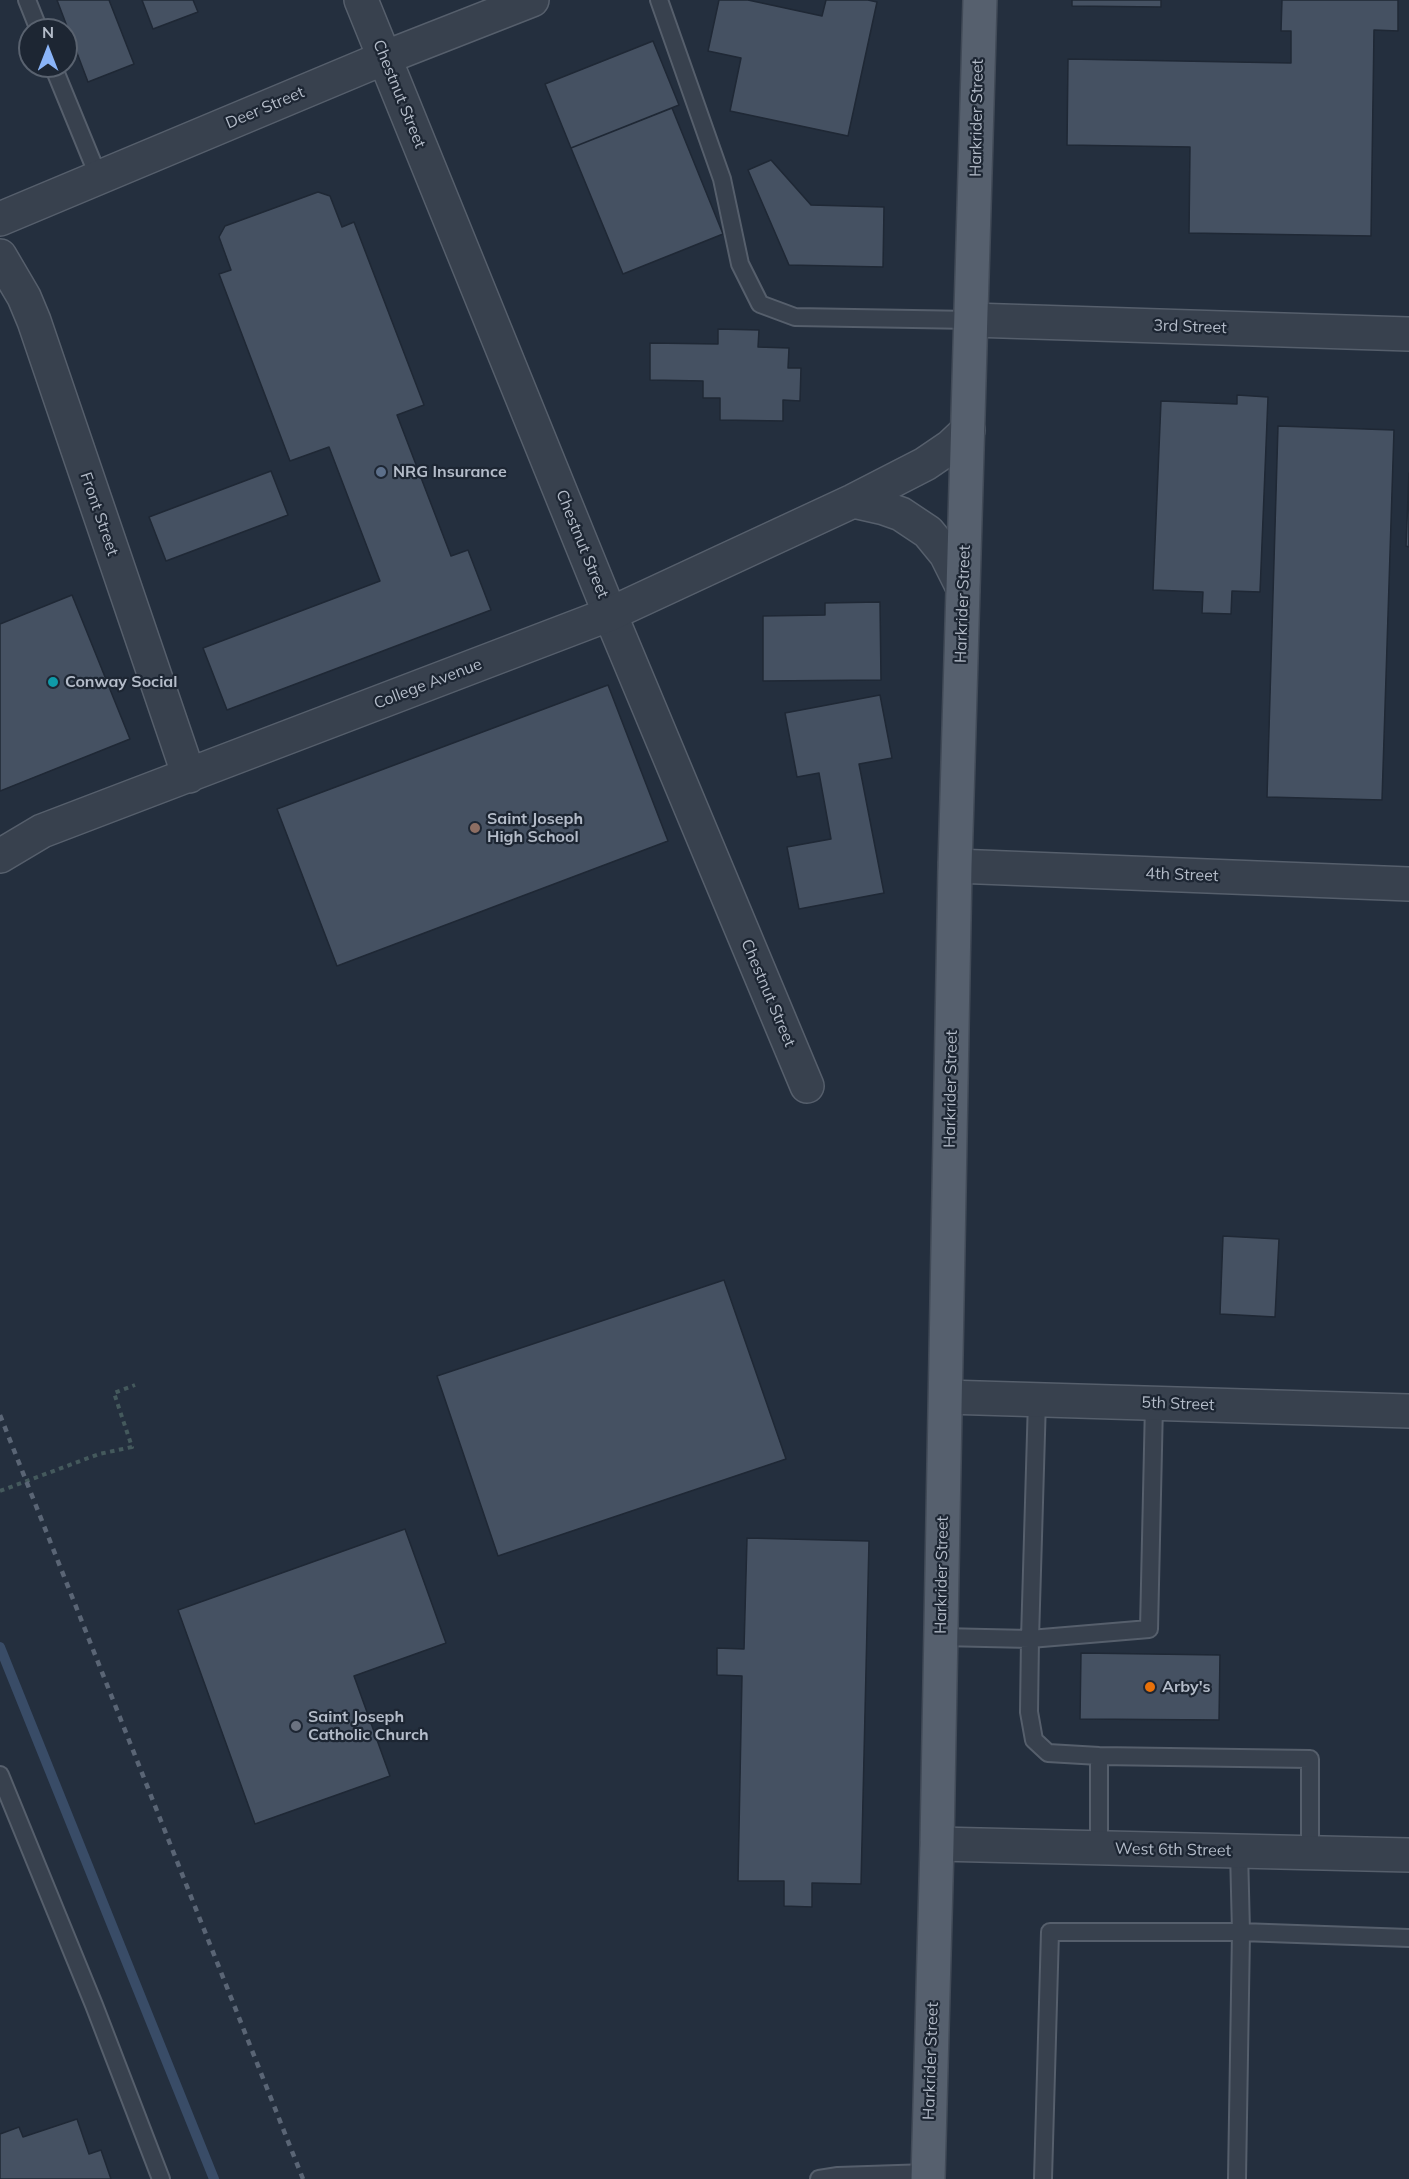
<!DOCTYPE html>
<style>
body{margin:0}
#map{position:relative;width:1409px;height:2179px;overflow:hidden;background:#242f3e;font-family:Mulish,sans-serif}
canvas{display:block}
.north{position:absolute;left:18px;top:18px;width:60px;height:60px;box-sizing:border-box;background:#1d2633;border:2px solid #59626f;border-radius:50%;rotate:0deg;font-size:16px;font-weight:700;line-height:24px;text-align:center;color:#b4bcc9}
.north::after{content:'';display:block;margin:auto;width:21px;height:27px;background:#8ab4f8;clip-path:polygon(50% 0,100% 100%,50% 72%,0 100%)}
</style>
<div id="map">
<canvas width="1409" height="2179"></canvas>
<div class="north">N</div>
</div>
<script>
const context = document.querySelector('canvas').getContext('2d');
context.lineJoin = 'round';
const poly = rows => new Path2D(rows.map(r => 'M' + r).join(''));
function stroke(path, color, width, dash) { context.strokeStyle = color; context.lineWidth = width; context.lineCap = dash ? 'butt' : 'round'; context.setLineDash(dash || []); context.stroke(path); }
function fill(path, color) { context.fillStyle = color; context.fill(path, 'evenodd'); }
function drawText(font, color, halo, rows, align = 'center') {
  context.font = font + ' Mulish,sans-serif'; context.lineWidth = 4.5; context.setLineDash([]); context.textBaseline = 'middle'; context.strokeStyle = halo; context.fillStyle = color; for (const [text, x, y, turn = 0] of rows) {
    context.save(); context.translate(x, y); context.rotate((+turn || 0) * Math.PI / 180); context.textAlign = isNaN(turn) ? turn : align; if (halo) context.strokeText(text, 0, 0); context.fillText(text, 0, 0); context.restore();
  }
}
stroke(poly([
 [0,1647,214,2179]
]), '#394c67', 10);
const building = poly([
 [57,0,109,0,134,64,88,82,57,0],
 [142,0,193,0,198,12,153,29,142,0],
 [719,0,748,0,822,16,826,0,868,0,877,2,848,136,730,111,741,58,708,51,719,0],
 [1072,0,1161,0,1161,7,1072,6,1072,0],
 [1282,0,1398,0,1398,31,1374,30,1371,236,1189,233,1190,147,1067,145,1068,59,1291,63,1291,31,1281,31,1282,0],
 [653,41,679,105,571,148,545,84,653,41],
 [672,108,723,234,623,274,571,148,672,108],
 [771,160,811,205,884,207,883,267,789,265,748,170,771,160],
 [318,192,330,196,342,227,354,222,424,405,397,415,451,556,468,550,491,610,227,710,203,648,380,581,329,447,290,461,219,274,231,270,219,237,225,226,318,192],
 [718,329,759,330,758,347,789,348,788,368,801,368,800,401,783,400,783,421,720,420,720,398,703,398,703,381,650,380,650,343,718,344,718,329],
 [1237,395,1268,397,1260,592,1232,591,1231,614,1202,613,1203,592,1153,590,1161,401,1237,404,1237,395],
 [1278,426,1394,430,1382,800,1267,797,1278,426],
 [271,471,288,515,166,561,149,517,271,471],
 [1409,473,1409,547,1406,546,1409,473],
 [72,595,130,739,0,791,0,624,72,595],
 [880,602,881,680,763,681,763,616,825,615,825,603,880,602],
 [608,685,668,841,337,966,277,809,608,685],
 [880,695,892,758,859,764,884,893,799,909,787,847,831,839,819,773,797,777,785,713,880,695],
 [1223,1236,1279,1239,1275,1317,1220,1314,1223,1236],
 [724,1280,786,1459,498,1556,437,1376,724,1280],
 [405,1529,446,1643,354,1676,390,1776,255,1824,178,1610,405,1529],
 [747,1538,869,1541,861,1884,812,1883,812,1907,784,1906,784,1881,738,1881,742,1676,717,1675,717,1648,744,1649,747,1538],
 [1081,1653,1220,1655,1219,1720,1080,1719,1081,1653],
 [77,2119,89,2154,101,2150,111,2179,0,2179,0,2134,19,2127,23,2137,77,2119]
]);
fill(building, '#455162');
stroke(building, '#1f2835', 1.5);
const service = poly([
 [27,0,39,30],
 [659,0,722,179,740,264,760,304,795,317,972,320],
 [53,66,99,178],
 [1037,1400,1030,1639,1149,1629,1154,1404],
 [941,1637,1030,1639,1029,1712,1034,1740,1048,1753,1099,1756,1310,1759,1310,1853],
 [1099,1756,1099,1848],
 [0,1775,94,2005,161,2179],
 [819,2179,838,2176,928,2173],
 [1043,2179,1050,1932,1241,1932,1409,1938],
 [1237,2179,1241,1932,1239,1851]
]);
const minor = poly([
 [361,0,610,614,807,1086],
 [0,219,384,58,532,0],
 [972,320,1409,334],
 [955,866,1409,884],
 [946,1397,1409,1411]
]);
const tertiary = poly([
 [0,256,24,297,34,321,189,776],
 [853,501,884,508,901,514,928,532,946,554,963,588],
 [0,856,42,831,610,614,853,501,925,464,950,447,968,430],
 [937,1844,1409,1855]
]);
const primary = poly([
 [928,2179,937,1844,955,866,980,0]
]);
stroke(service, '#565f6c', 20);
stroke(minor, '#565f6c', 36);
stroke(tertiary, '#565f6c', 36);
stroke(primary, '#414a57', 36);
stroke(poly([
 [0,1491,99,1454,132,1447,114,1393,135,1385]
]), '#44595c', 4, [4.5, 4.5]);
stroke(service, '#38414e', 16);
stroke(minor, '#38414e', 33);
stroke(tertiary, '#38414e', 33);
stroke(primary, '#56606e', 33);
stroke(poly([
 [0,1415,303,2179]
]), '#5a6575', 4.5, [6, 6]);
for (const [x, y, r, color] of [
 [381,472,6,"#5c6f8a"],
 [53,682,6,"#0f9aa8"],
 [475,828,6,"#8d6e63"],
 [1150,1687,6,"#e8710a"],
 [296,1726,6,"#6b7280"]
]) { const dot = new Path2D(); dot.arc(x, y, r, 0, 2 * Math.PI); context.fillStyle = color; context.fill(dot); stroke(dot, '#1d2633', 2); }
drawText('16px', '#b4bcc9', '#1d2633', [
 ["Chestnut Street",399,94,68],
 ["Deer Street",265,108,-23],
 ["Harkrider Street",977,118,-89],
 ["3rd Street",1190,327,2],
 ["Front Street",99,514,71],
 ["Chestnut Street",582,544,68],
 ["Harkrider Street",963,604,-88],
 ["College Avenue",428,684,-21],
 ["4th Street",1182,875,2],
 ["Chestnut Street",768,993,67],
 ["Harkrider Street",951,1089,-89],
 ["5th Street",1178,1404,2],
 ["Harkrider Street",942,1575,-89],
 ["West 6th Street",1173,1850,1],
 ["Harkrider Street",931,2061,-88]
]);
drawText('bold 16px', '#b4bcc9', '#1d2633', [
 ["NRG Insurance",393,472],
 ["Conway Social",65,682],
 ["Saint Joseph",487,819],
 ["High School",487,837],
 ["Arby's",1162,1687],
 ["Saint Joseph",308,1717],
 ["Catholic Church",308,1735]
], 'left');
</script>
